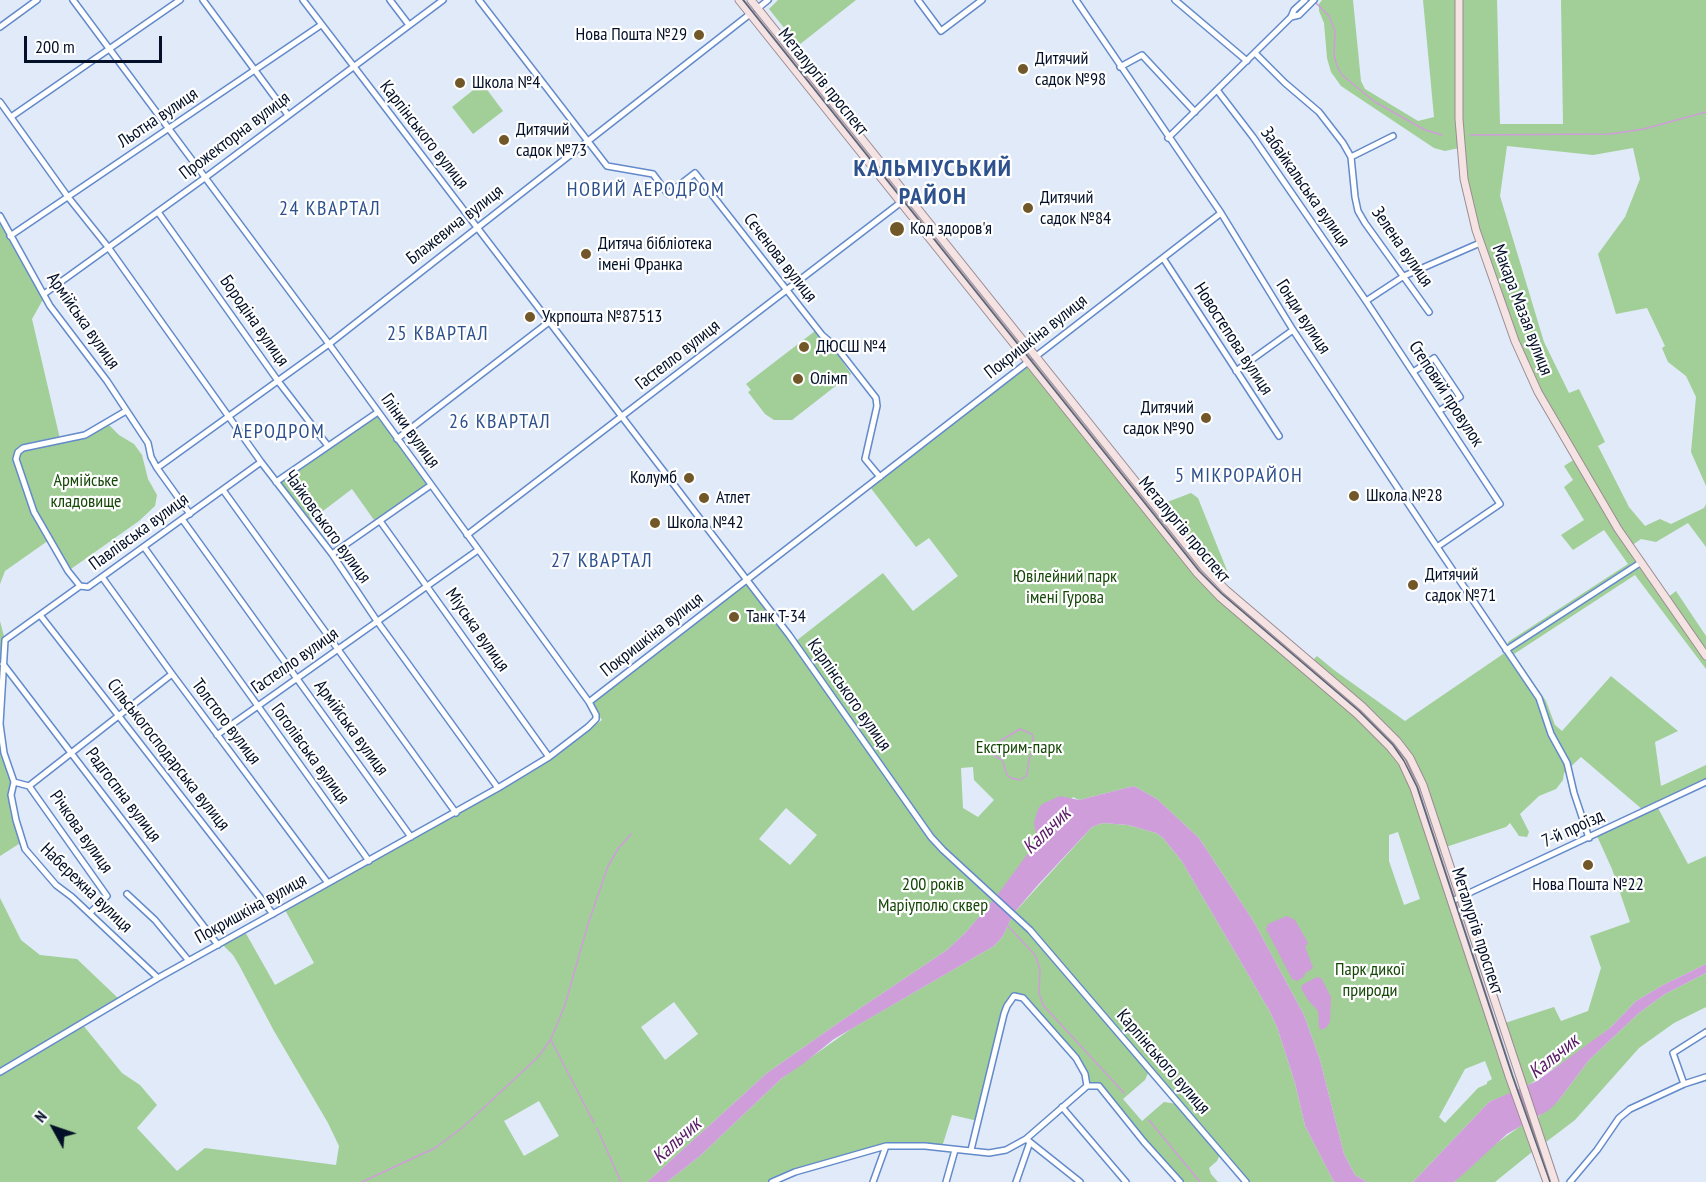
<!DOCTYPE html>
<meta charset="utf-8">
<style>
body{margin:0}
#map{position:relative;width:1706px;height:1182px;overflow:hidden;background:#e1eaf8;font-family:"PT Sans Narrow",sans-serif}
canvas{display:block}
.north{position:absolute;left:24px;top:1098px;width:60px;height:60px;-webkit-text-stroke:4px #fff;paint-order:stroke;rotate:310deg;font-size:16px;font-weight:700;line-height:24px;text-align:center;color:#031028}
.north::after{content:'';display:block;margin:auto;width:21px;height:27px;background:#031028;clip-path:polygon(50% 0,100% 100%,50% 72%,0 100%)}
.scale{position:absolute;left:24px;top:36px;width:138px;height:27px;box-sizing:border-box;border:3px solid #031028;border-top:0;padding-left:8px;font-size:18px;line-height:21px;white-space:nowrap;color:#031028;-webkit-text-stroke:4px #fff;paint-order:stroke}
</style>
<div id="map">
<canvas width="1706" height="1182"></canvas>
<div class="north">N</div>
<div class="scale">200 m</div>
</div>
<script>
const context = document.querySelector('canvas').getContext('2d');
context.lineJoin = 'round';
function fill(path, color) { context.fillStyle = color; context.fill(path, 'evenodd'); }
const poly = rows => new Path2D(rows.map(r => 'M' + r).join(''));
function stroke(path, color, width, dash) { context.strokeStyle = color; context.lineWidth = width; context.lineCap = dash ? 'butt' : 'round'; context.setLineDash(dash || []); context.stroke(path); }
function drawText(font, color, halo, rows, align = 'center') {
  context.font = font + ' "PT Sans Narrow",sans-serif'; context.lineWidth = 4.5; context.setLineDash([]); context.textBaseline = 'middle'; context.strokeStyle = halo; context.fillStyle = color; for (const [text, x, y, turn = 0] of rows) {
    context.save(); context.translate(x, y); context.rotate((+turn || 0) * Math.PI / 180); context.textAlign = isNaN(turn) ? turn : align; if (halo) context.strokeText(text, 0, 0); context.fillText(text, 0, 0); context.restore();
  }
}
fill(poly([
 [778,0,856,0,799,45,797,44,769,9],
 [1322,0,1353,0,1361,81,1365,89,1418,121,1434,117,1423,0,1457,0,1459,148,1445,151,1434,148,1341,86,1331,72,1327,58,1324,23,1319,11,1319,4],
 [1461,0,1497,0,1500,124,1563,124,1561,0,1706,0,1706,486,1691,452,1696,397,1686,376,1668,362,1662,348,1665,346,1647,308,1616,314,1598,254,1625,217,1640,179,1633,148,1593,155,1507,146,1500,196,1544,342,1569,393,1579,389,1605,442,1598,446,1629,507,1645,526,1660,519,1671,524,1704,508,1706,504,1706,547,1688,523,1656,542,1641,539,1631,546,1581,464,1526,363,1471,207,1462,148],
 [482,83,503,111,473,134,452,107],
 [0,216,45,296,32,319,60,439,85,435,106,422,119,435,134,444,142,455,148,479,157,495,155,506,139,521,68,571,49,540,5,571,0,584],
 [815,331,836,352,851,374,792,420,774,420,765,414,748,392,751,390,746,384],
 [1027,366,1188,567,1355,716,1382,742,1404,772,1412,790,1494,1040,1494,1045,1511,1093,1489,1102,1413,1182,1367,1182,1355,1175,1344,1154,1320,1060,1304,1015,1254,922,1199,838,1157,799,1134,786,1079,800,1073,797,1035,835,1038,841,997,896,933,836,796,641,883,573,913,611,958,576,929,538,916,547,870,487],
 [973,767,974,780,994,800,978,817,963,808,961,768],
 [1398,832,1420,899,1404,905,1389,861,1389,835],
 [1485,1061,1492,1079,1487,1082,1487,1084,1478,1088,1445,1123,1439,1117,1465,1069],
 [378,414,429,485,333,553,278,483],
 [352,489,374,520,333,549,311,520],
 [1575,459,1706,658,1706,669,1635,575,1514,654,1546,701,1555,725,1562,731,1611,676,1678,731,1655,742,1661,786,1706,765,1706,780,1643,810,1581,757,1564,773,1563,780,1556,789,1539,796,1520,814,1529,832,1527,837,1519,836,1510,823,1506,827,1446,847,1417,765,1313,660,1317,656,1334,670,1405,721,1506,652,1508,642,1628,564,1604,530,1573,550,1561,535,1584,520,1564,487,1573,480,1564,466],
 [1191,493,1198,498,1228,573,1222,575,1216,570,1162,504],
 [747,580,931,837,994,900,966,932,947,950,841,1021,767,1073,647,1182,0,1182,0,898,21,940,40,955,77,959,120,1000,82,1024,122,1073,140,1085,157,1105,137,1128,177,1171,205,1148,336,1165,339,1146,328,1123,274,1031,239,965,233,955,221,943,244,930,275,985,314,963,284,908,549,757,602,720,589,702],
 [786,808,817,835,790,865,759,839],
 [674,1002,698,1034,665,1060,641,1027],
 [539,1101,559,1136,524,1156,504,1121],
 [1676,591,1706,636,1706,652,1667,598],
 [0,621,5,640,0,724,4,753,14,782,12,795,22,842,0,856],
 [1658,808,1688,864,1706,856,1706,964,1663,985,1636,1001,1610,1028,1579,1052,1527,1086,1505,1023,1554,1007,1561,1021,1588,1011,1601,968,1590,936,1630,922,1612,869,1597,836],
 [1103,823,1128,825,1156,833,1163,838,1181,860,1269,1010,1277,1027,1295,1083,1305,1126,1334,1182,1249,1182,1031,929,1014,913,1092,827],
 [1012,916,1029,931,1149,1071,1145,1080,1123,1099,1142,1121,1164,1102,1177,1104,1220,1154,1217,1161,1209,1168,1211,1174,1218,1182,1180,1182,1099,1087,1087,1086,1082,1066,1018,996,1010,1000,978,1121,952,1115,942,1147,898,1145,795,1172,772,1182,667,1182,700,1156,782,1078,851,1029,994,946,1003,936],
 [1706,973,1706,1007,1674,1023,1639,1048,1575,1120,1546,1142,1538,1117,1559,1100,1589,1060,1639,1013,1665,994],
 [1522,1125,1532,1152,1495,1182,1454,1182,1494,1145]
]), '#a1cf97');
fill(poly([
 [1134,786,1157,799,1199,838,1254,922,1304,1015,1320,1060,1344,1154,1355,1175,1367,1182,1334,1182,1305,1126,1295,1083,1277,1027,1269,1010,1181,860,1163,838,1156,833,1128,825,1103,823,1092,827,1037,886,1013,914,1003,936,994,946,834,1039,803,1064,782,1078,700,1156,667,1182,647,1182,767,1073,841,1021,947,950,966,932,995,898,1037,841,1034,822,1038,809,1042,804,1060,796,1079,800],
 [1287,916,1295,920,1307,941,1308,944,1305,946,1313,968,1304,974,1305,976,1297,981,1292,979,1266,929,1268,924],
 [1706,964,1706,973,1665,994,1639,1013,1589,1060,1559,1100,1549,1110,1507,1134,1459,1178,1454,1182,1413,1182,1489,1102,1537,1081,1610,1028,1636,1001,1663,985],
 [1317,977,1321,978,1331,997,1330,1022,1327,1027,1321,1030,1319,1028,1318,1011,1308,1000,1301,988,1302,985]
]), '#d09ddb');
stroke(poly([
 [1316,3,1329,16,1335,31,1334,54,1337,66,1342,75,1375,102,1425,130,1442,135],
 [1470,135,1610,134,1644,129,1706,112],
 [1002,760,992,754,991,750,995,744,1020,729,1032,734,1035,746,1029,759,1027,775,1020,780,1011,778,1007,775,1003,762],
 [1007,925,1035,955,1038,963,1040,970,1039,993,1043,1005,1124,1093],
 [551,1040,594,1123],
 [1149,1120,1200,1182],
 [597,1128,621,1182],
 [362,1182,435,1148,462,1128,538,1057,551,1039,565,1005,588,924,608,866,618,849,631,834]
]), '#d09ddb', 1.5);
const minor = poly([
 [203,0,288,115],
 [303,0,789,635,931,837,943,850,1030,930,1246,1182],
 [390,0,409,25],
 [479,0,607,166,653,174,668,194,695,173,822,335,837,348,876,398,877,406,865,459,880,477],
 [918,0,941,31,982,0],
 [1076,0,1221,213,1293,330,1433,541,1539,698,1551,734,1567,763,1574,793,1589,838],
 [1175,0,1247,61],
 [757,9,768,0],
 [1291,17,1299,15,1314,0],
 [0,27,37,0],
 [1255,53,1285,83,1319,112,1343,143,1351,157,1355,197,1358,211,1365,223,1429,312],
 [1120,67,1142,55,1195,112],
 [1217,90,1253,137,1366,301,1500,504,1437,547],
 [0,102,68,197,108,247,261,462,332,554,377,621,498,788],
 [11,117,180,0],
 [1168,138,1291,17,1294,10,1305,0],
 [1351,157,1393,136],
 [158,212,278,381,328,446],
 [0,216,50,306,107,381,148,443,151,457,157,468,190,514],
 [10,236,321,25],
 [1163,258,1279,436],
 [44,294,206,177,443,0],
 [1366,301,1404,276,1480,243],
 [1035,357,1221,213],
 [1236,371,1293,330],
 [1413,372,1434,358,1460,397,1439,411],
 [397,439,549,322],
 [157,468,329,344,750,14],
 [276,482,378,412],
 [223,490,456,813],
 [182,519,411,837],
 [380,521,549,757],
 [467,535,900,203],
 [144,547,369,861],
 [332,554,431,485],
 [102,577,172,674,328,883],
 [80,586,68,571,34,512,16,459,18,452,23,448,85,435,126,411],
 [40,615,273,914],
 [1506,650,1640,563],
 [3,664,218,945],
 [589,702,1028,362],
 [217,735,478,550],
 [14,782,29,786],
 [29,786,172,674],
 [29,786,107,896,90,913],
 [127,894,155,920,189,961],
 [1452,901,1706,782],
 [158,978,72,897,56,885,25,849,16,820,11,795,14,782,4,753,0,724,5,640,80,586,88,587,261,462],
 [0,1072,158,978,498,788,549,757,588,727,596,719,596,715,589,702,329,344,73,0],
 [1684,1084,1673,1053,1706,1032],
 [1087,1086,1099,1086,1144,1142,1180,1182],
 [1062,1107,1126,1182],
 [1026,1139,1080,1182],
 [971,1150,1004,1014,1007,1006,1014,996,1023,998,1076,1058,1085,1074,1087,1086],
 [772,1182,795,1172,886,1146,925,1146,989,1153,1006,1150,1026,1139,1087,1086],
 [873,1182,886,1146],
 [946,1182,955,1150],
 [1016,1182,1030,1142],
 [1570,1182,1597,1150,1619,1118,1630,1109,1684,1084,1706,1077]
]);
const major = poly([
 [739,0,1197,573,1220,597,1357,714,1390,747,1402,762,1414,788,1509,1076,1547,1182],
 [751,0,1204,567,1226,590,1363,707,1397,741,1410,758,1423,785,1555,1182],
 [1459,0,1459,119,1464,179,1476,230,1515,341,1538,392,1618,529,1706,656]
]);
stroke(minor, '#638acb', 8);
stroke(major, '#9c8c94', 9);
stroke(minor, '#fff', 5);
stroke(major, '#f5e2e2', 7);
stroke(poly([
 [743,0,1199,571,1222,594,1359,711,1393,745,1404,761,1417,787,1512,1075,1550,1182]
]), '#596478', 1.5);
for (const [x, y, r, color] of [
 [699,35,6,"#725829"],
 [1023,69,6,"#725829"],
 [460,83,6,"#725829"],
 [504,140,6,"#725829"],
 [1028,208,6,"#725829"],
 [897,229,8,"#725829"],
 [586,254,6,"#725829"],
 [530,317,6,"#725829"],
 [804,347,6,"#725829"],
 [798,379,6,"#725829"],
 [1206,418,6,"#725829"],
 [689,478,6,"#725829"],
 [1354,496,6,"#725829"],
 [704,498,6,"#725829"],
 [655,523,6,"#725829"],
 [1413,585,6,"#725829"],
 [734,617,6,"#725829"],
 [1588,865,6,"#725829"]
]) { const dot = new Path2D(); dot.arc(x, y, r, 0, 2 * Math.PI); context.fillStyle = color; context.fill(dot); stroke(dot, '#fff', 2); }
drawText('18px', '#031028', '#fff', [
 ["Нова Пошта №29",687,35,"right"],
 ["Дитячий",1035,59],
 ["садок №98",1035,80],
 ["Школа №4",472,83],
 ["Дитячий",516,130],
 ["садок №73",516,151],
 ["Дитячий",1040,198],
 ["садок №84",1040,219],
 ["Код здоров'я",910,229],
 ["Дитяча бібліотека",598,244],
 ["імені Франка",598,265],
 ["Укрпошта №87513",542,317],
 ["ДЮСШ №4",816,347],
 ["Олімп",810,379],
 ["Дитячий",1194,408,"right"],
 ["садок №90",1194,429,"right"],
 ["Колумб",677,478,"right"],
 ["Школа №28",1366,496],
 ["Атлет",716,498],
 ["Школа №42",667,523],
 ["Дитячий",1425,575],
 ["садок №71",1425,596],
 ["Танк Т-34",746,617],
 ["Нова Пошта №22",1588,885,"center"]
], 'left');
drawText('18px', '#031028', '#fff', [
 ["Металургів проспект",823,82,51],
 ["Льотна вулиця",158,118,-34],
 ["Карпінського вулиця",424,135,52],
 ["Прожекторна вулиця",235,136,-37],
 ["Забайкальська вулиця",1305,187,55],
 ["Блажевича вулиця",455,225,-38],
 ["Зелена вулиця",1402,247,55],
 ["Сєченова вулиця",780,258,52],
 ["Макара Мазая вулиця",1522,310,69],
 ["Гонди вулиця",1303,317,57],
 ["Армійська вулиця",83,321,55],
 ["Бородіна вулиця",254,321,55],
 ["Покришкіна вулиця",1036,337,-38],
 ["Новостепова вулиця",1233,339,57],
 ["Гастелло вулиця",678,355,-38],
 ["Степовий провулок",1446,394,57],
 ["Глінки вулиця",410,431,54],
 ["Чайковського вулиця",327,527,54],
 ["Металургів проспект",1184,530,50],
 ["Павлівська вулиця",139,532,-36],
 ["Міуська вулиця",477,630,55],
 ["Покришкіна вулиця",652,635,-38],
 ["Гастелло вулиця",295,661,-35],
 ["Карпінського вулиця",849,695,55],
 ["Толстого вулиця",226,722,53],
 ["Армійська вулиця",351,728,54],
 ["Гоголівська вулиця",310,754,54],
 ["Сільськогосподарська вулиця",168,755,52],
 ["Радгоспна вулиця",123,795,53],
 ["7-й проїзд",1573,829,-25],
 ["Річкова вулиця",81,832,55],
 ["Набережна вулиця",86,888,44],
 ["Покришкіна вулиця",251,909,-29],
 ["Металургів проспект",1477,931,72],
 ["Карпінського вулиця",1163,1062,49]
]);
drawText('18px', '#154807', '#fff', [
 ["Армійське",86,481],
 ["кладовище",86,502],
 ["Ювілейний парк",1065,577],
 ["імені Гурова",1065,598],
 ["Екстрим-парк",1019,748],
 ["200 років",933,885],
 ["Маріуполю сквер",933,906],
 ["Парк дикої",1370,970],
 ["природи",1370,991]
]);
context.letterSpacing = '1.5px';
drawText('20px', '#2d518d', '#fff', [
 ["НОВИЙ АЕРОДРОМ",646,190],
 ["24 КВАРТАЛ",330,209],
 ["25 КВАРТАЛ",438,334],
 ["26 КВАРТАЛ",500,422],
 ["АЕРОДРОМ",279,432],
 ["5 МІКРОРАЙОН",1239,476],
 ["27 КВАРТАЛ",602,561]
]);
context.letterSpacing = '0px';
drawText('italic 20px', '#591b66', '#fff', [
 ["Кальчик",1047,831,-44],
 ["Кальчик",1554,1057,-39],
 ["Кальчик",677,1141,-42]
]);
context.letterSpacing = '1.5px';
drawText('bold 24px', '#2d518d', '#fff', [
 ["КАЛЬМІУСЬКИЙ",933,169],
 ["РАЙОН",933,197]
]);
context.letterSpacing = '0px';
</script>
